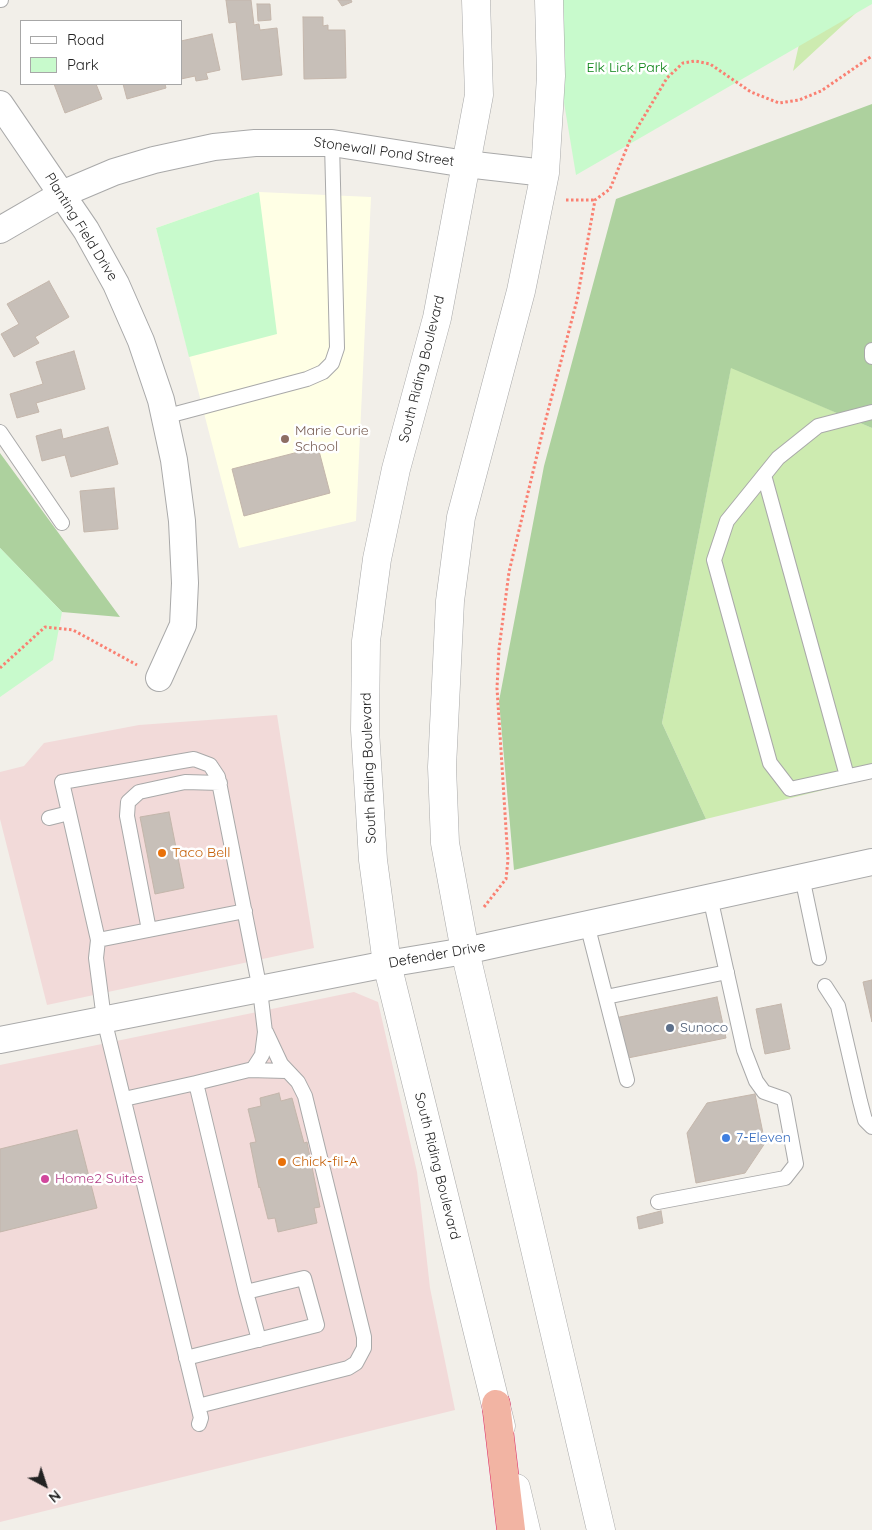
<!DOCTYPE html>
<style>
body{margin:0}
#map{position:relative;width:872px;height:1530px;overflow:hidden;background:#f2efe9;font-family:Quicksand,sans-serif}
canvas{display:block}
.legend{position:absolute;left:20px;top:20px;width:162px;height:65px;box-sizing:border-box;background:#fff;border:1px solid #a7a7a7;margin:0;padding:6px 9px;list-style:none;font-size:15px;color:#222}
.legend li{display:flex;align-items:center;gap:10px;height:25px}
.legend b{width:25px;border:1px solid #a7a7a7}
.north{position:absolute;left:20px;top:1460px;width:50px;height:50px;-webkit-text-stroke:4px #fff;paint-order:stroke;rotate:140deg;font-size:14px;font-weight:700;line-height:20px;text-align:center;color:#222}
.north::after{content:'';display:block;margin:auto;width:18px;height:22px;background:#222;clip-path:polygon(50% 0,100% 100%,50% 72%,0 100%)}
</style>
<div id="map">
<canvas width="872" height="1530"></canvas>
<ul class="legend">
<li><b style="height:6px;background:#fff"></b>Road</li>
<li><b style="height:14px;background:#c8facc"></b>Park</li>
</ul>
<div class="north">N</div>
</div>
<script>
const context = document.querySelector('canvas').getContext('2d');
context.lineJoin = 'round';
function fill(path, color) { context.fillStyle = color; context.fill(path, 'evenodd'); }
const poly = rows => new Path2D(rows.map(r => 'M' + r).join(''));
function stroke(path, color, width, dash) { context.strokeStyle = color; context.lineWidth = width; context.lineCap = dash ? 'butt' : 'round'; context.setLineDash(dash || []); context.stroke(path); }
function drawText(font, color, halo, rows, align = 'center') {
  context.font = font + ' Quicksand,sans-serif'; context.lineWidth = 5; context.setLineDash([]); context.textBaseline = 'middle'; context.strokeStyle = halo; context.fillStyle = color; for (const [text, x, y, turn = 0] of rows) {
    context.save(); context.translate(x, y); context.rotate((+turn || 0) * Math.PI / 180); context.textAlign = isNaN(turn) ? turn : align; if (halo) context.strokeText(text, 0, 0); context.fillText(text, 0, 0); context.restore();
  }
}
fill(poly([
 [277,715,314,948,47,1005,0,819,0,772,24,766,44,743,139,725],
 [354,992,378,1002,417,1172,430,1288,455,1410,0,1522,0,1065]
]), '#f2dad9');
fill(poly([
 [259,192,371,197,356,521,239,548,156,228]
]), '#ffffe5');
fill(poly([
 [809,0,870,0,793,71],
 [731,367,872,428,872,778,706,819,662,723]
]), '#cdebb0');
fill(poly([
 [872,104,872,428,731,368,662,723,706,819,514,870,499,701,544,466,616,199],
 [0,453,120,617,62,612,0,548]
]), '#add19e');
fill(poly([
 [547,0,872,0,872,4,576,175],
 [259,192,277,334,189,357,156,228],
 [0,548,62,612,53,660,0,697]
]), '#c8facc');
const building = poly([
 [226,0,251,0,254,25,259,24,260,30,277,28,282,75,242,80,236,22,229,23,226,0],
 [338,0,351,0,352,2,342,6,338,0],
 [257,4,270,4,271,20,258,21,257,4],
 [303,17,323,17,323,26,328,25,328,30,345,30,346,78,304,79,303,17],
 [212,34,220,70,206,73,208,79,196,81,195,76,181,79,181,41,212,34],
 [54,84,96,84,102,99,65,113,54,84],
 [123,84,165,84,166,88,127,99,123,84],
 [49,281,69,317,35,337,39,343,14,357,1,334,19,324,7,304,49,281],
 [74,351,85,389,36,403,39,412,17,418,10,394,43,384,36,362,74,351],
 [108,427,118,464,71,477,65,455,42,461,36,436,61,429,63,439,108,427],
 [318,447,330,493,244,516,232,469,318,447],
 [114,488,118,529,84,532,80,491,114,488],
 [169,812,184,888,155,894,140,817,169,812],
 [872,980,872,1022,863,982,872,980],
 [717,997,726,1038,623,1059,615,1018,717,997],
 [781,1004,790,1049,765,1054,756,1009,781,1004],
 [279,1093,281,1101,292,1098,304,1143,307,1142,320,1207,314,1208,317,1223,278,1232,275,1218,268,1219,260,1187,259,1188,250,1143,256,1142,248,1109,261,1106,260,1098,279,1093],
 [755,1094,765,1143,745,1173,696,1183,687,1133,707,1103,755,1094],
 [77,1130,97,1208,0,1232,0,1149,77,1130],
 [661,1211,663,1223,639,1229,637,1217,661,1211]
]);
fill(building, '#c7bfb8');
stroke(building, '#c4b6ab', 1);
const service = poly([
 [0,0,1,0],
 [872,350,872,357],
 [872,412,818,426,778,458,727,521,714,560,770,763,790,789,872,771],
 [164,417,307,379,323,372,332,363,337,348,332,143],
 [0,432,62,523],
 [764,475,847,776],
 [49,818,69,813],
 [802,877,819,958],
 [587,924,627,1080],
 [149,930,127,816,128,802,139,792,185,782,220,783],
 [98,940,245,911],
 [825,986,838,1006,860,1101,865,1120,872,1127],
 [606,997,727,972],
 [249,1070,286,1071],
 [196,1083,253,1069,262,1055,265,1032,260,990,218,777,210,765,194,759,62,782,98,940,96,958,104,1019,201,1418,199,1424],
 [124,1099,196,1083,246,1292,304,1278,317,1325,186,1358],
 [658,1202,785,1178,796,1164,784,1099,764,1092,756,1081,744,1050,710,897],
 [246,1292,259,1340],
 [198,1406,348,1368,356,1363,364,1348,364,1337,305,1096,298,1082,281,1064,266,1032]
]);
const minor = poly([
 [0,104,86,230,116,284,141,341,161,400,174,460,182,521,185,583,183,625,159,678],
 [0,230,62,194,114,172,154,160,214,147,255,143,332,143,466,164,545,173],
 [0,1040,387,964,465,951,872,862]
]);
const tertiary = poly([
 [476,0,479,95,437,318,396,469,377,559,366,641,365,730,373,860,387,964,501,1426],
 [549,0,551,76,545,173,521,291,461,517,450,601,442,767,445,843,465,951,601,1530],
 [516,1488,526,1530]
]);
const trunk = poly([
 [496,1404,511,1530]
]);
stroke(service, '#a9a9a9', 16);
stroke(minor, '#a9a9a9', 28);
stroke(tertiary, '#a9a9a9', 29);
stroke(trunk, '#dc2a67', 29);
stroke(poly([
 [566,200,595,200],
 [0,668,45,627,73,630,137,665],
 [484,907,506,879,508,860,497,688,499,649,509,572,543,430,577,300,595,200,610,189,630,140,667,78,683,63,695,61,710,64,751,92,779,103,799,100,821,91,872,56]
]), '#fa8072', 3, [2.5, 2.5]);
stroke(service, '#fff', 14);
stroke(minor, '#fff', 26);
stroke(tertiary, '#fff', 28);
stroke(trunk, '#f2b4a3', 28);
for (const [x, y, r, color] of [
 [285,439,5,"#8d6e63"],
 [162,853,5,"#e8710a"],
 [670,1028,5,"#5c6f8a"],
 [726,1138,5,"#3f7fe0"],
 [282,1162,5,"#e8710a"],
 [45,1179,5,"#d1479c"]
]) { const dot = new Path2D(); dot.arc(x, y, r, 0, 2 * Math.PI); context.fillStyle = color; context.fill(dot); stroke(dot, '#fff', 2); }
drawText('14px', '#0c8416', '#fff', [
 ["Elk Lick Park",627,68]
]);
drawText('14px', '#222', '#fff', [
 ["Stonewall Pond Street",384,152,8],
 ["Planting Field Drive",81,227,58],
 ["South Riding Boulevard",422,369,-76],
 ["South Riding Boulevard",369,768,-92],
 ["Defender Drive",437,955,-10],
 ["South Riding Boulevard",437,1166,76]
]);
drawText('14px', '#785e54', '#fff', [
 ["Marie Curie",295,431],
 ["School",295,447]
], 'left');
drawText('14px', '#c56008', '#fff', [
 ["Taco Bell",172,853],
 ["Chick-fil-A",292,1162]
], 'left');
drawText('14px', '#4e5e75', '#fff', [
 ["Sunoco",680,1028]
], 'left');
drawText('14px', '#366cbe', '#fff', [
 ["7-Eleven",736,1138]
], 'left');
drawText('14px', '#b23c85', '#fff', [
 ["Home2 Suites",55,1179]
], 'left');
</script>
